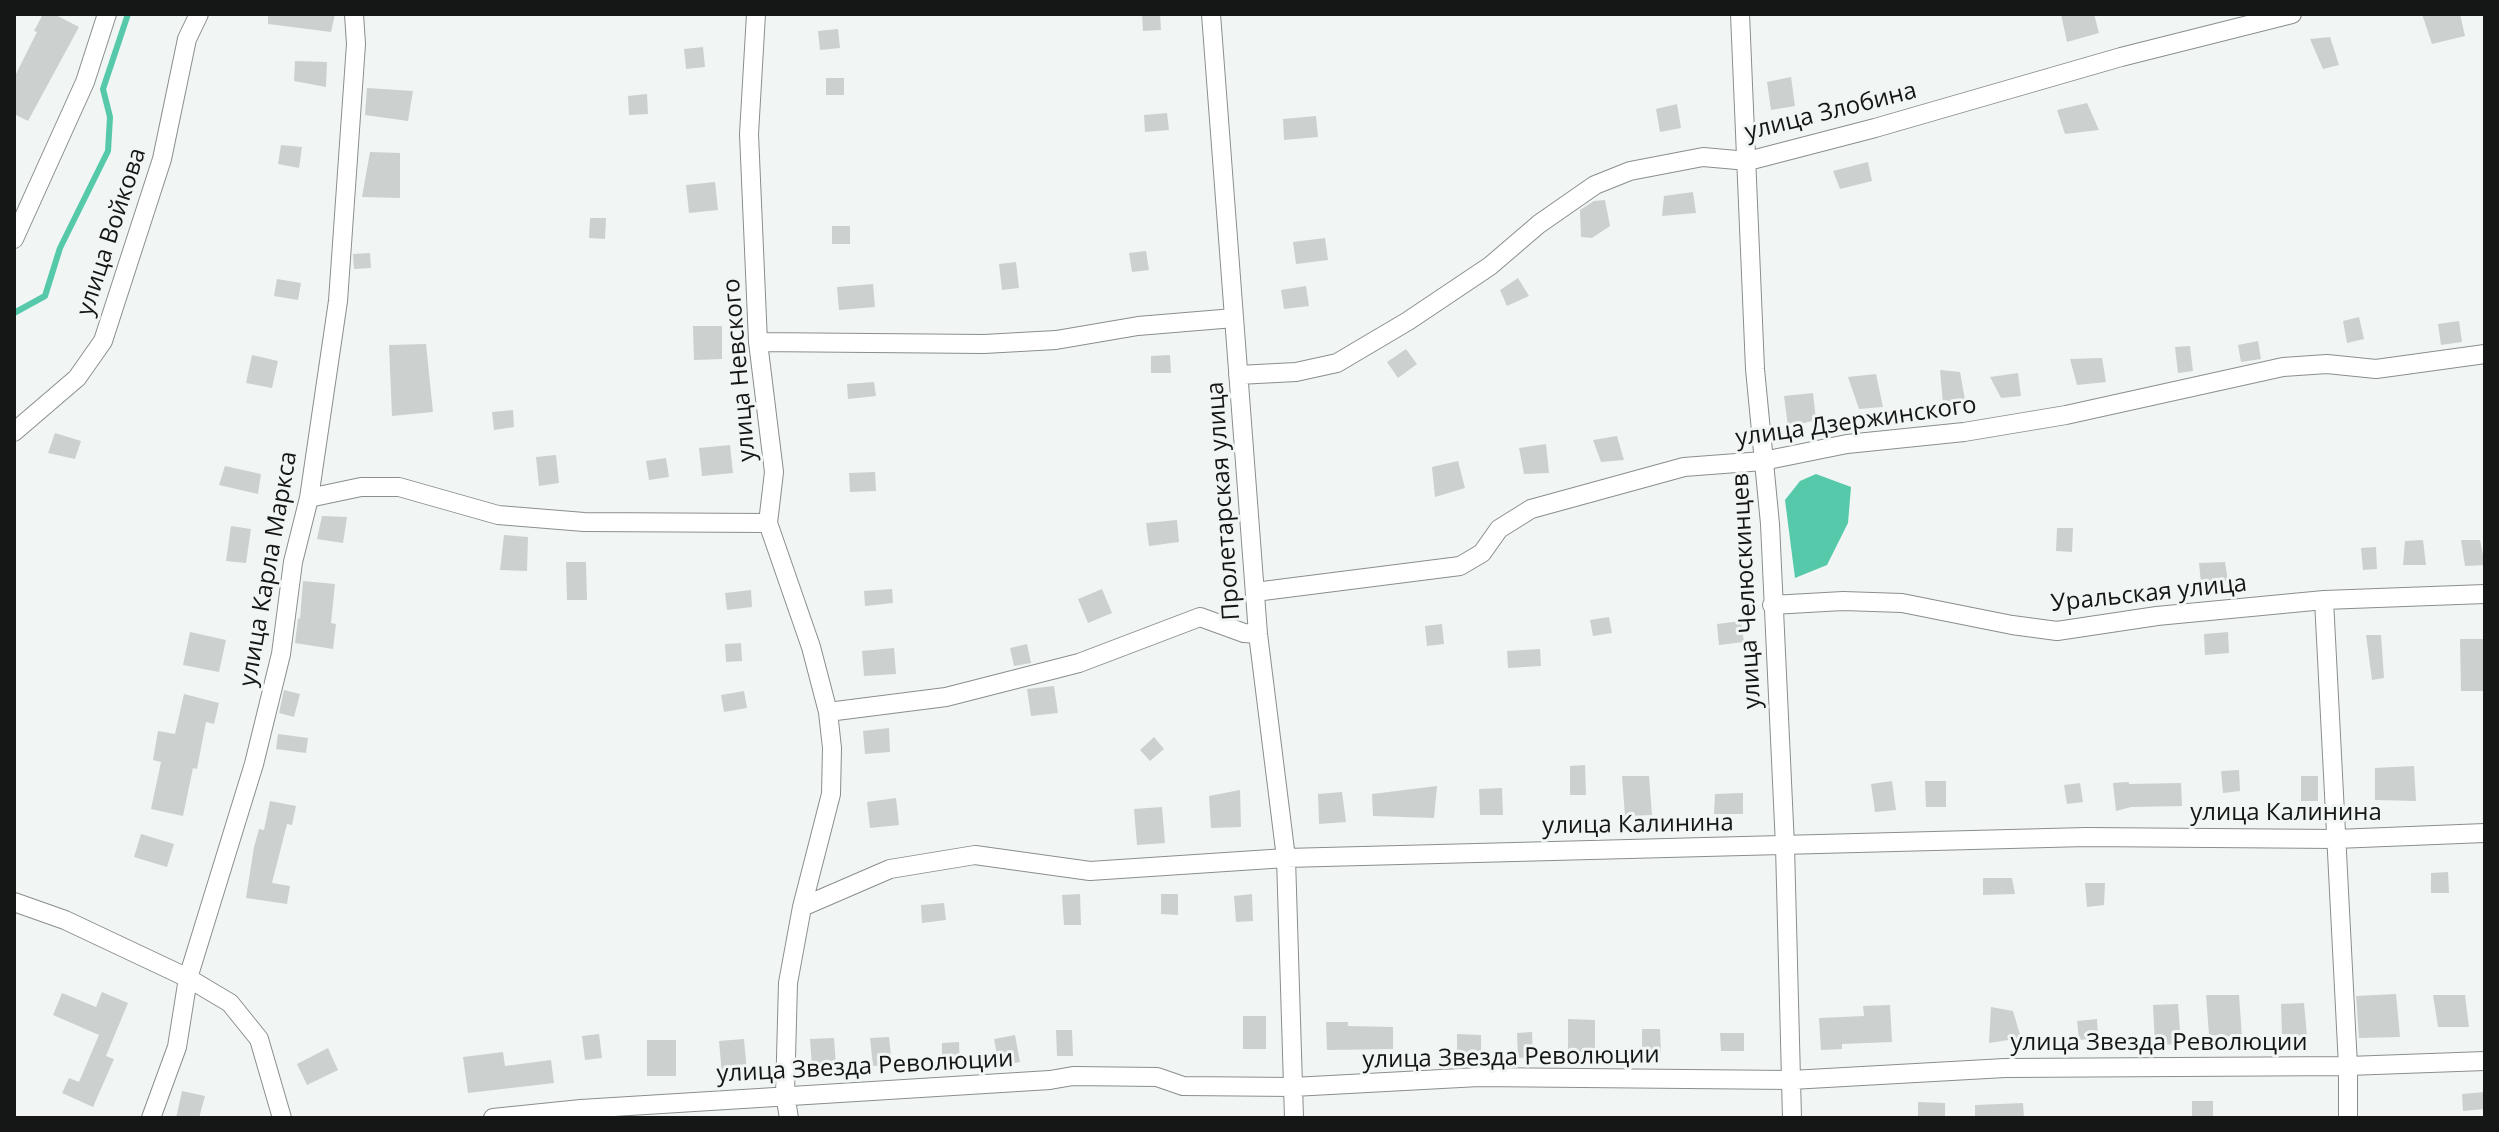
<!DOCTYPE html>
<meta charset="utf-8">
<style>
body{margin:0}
#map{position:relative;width:2499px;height:1132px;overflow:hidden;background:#f1f6f4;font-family:"Open Sans",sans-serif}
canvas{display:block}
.frame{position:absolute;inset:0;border:16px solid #151616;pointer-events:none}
</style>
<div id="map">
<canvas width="2499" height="1132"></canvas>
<div class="frame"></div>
</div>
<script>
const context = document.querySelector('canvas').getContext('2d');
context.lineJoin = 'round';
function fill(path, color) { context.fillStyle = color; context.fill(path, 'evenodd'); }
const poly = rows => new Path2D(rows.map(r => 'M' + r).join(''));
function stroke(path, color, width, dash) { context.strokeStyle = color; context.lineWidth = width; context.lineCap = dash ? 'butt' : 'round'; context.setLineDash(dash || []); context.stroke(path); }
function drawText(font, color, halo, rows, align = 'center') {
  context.font = font + ' "Open Sans",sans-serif'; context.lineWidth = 6; context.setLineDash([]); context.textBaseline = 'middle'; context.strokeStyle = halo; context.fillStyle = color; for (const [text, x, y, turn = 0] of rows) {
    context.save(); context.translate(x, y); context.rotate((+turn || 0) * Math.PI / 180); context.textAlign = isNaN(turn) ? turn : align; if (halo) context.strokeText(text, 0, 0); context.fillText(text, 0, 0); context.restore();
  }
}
fill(poly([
 [1816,474,1851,487,1848,523,1827,565,1795,578,1785,500,1800,481]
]), '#56c9aa');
stroke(poly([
 [14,313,45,296,60,248,108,151,110,117,103,89,128,14]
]), '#56c9aa', 6);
fill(poly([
 [43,14,54,14,79,27,28,121,14,114,14,78,37,32,34,31],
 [268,14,335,14,331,32,268,24],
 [1142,14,1160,14,1161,30,1143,31],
 [2061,14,2094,14,2099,33,2067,42],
 [2422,14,2460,14,2465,36,2432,44],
 [838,29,840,48,820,50,818,31],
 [2330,37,2339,65,2323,69,2310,39],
 [703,47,705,67,686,69,684,49],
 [295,61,327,62,326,87,294,81],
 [1791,77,1795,106,1771,110,1767,82],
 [826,78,844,78,844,95,826,95],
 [367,88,413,91,408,121,365,115],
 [647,94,648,114,629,115,628,96],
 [2087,103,2099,130,2065,134,2057,110],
 [1677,104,1681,128,1660,132,1656,109],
 [1167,113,1169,130,1145,132,1144,115],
 [1316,116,1318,137,1284,140,1283,119],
 [281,145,302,147,299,168,278,164],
 [370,152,400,153,400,198,362,197],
 [1868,162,1872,181,1840,189,1833,171],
 [715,182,718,210,689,213,686,185],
 [1693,192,1696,213,1662,216,1664,196],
 [1605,200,1610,226,1592,238,1581,237,1580,210,1594,201],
 [590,218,606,218,605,239,589,238],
 [832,226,850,226,850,244,832,244],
 [1325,238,1328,260,1296,264,1293,242],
 [1146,251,1149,270,1132,272,1129,253],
 [370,253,371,268,354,269,353,254],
 [1016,262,1019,288,1002,290,999,264],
 [1518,278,1529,296,1507,306,1500,290],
 [277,279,301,283,298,300,274,296],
 [873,284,875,307,839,310,837,287],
 [1306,286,1309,306,1284,309,1281,290],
 [2359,317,2364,339,2347,343,2343,321],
 [2459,321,2462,342,2441,345,2438,324],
 [693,326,722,326,722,359,694,360],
 [2258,341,2261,359,2241,362,2238,345],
 [426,344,433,412,392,416,389,345],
 [2190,346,2193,371,2178,373,2175,347],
 [1406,349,1417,364,1398,378,1387,362],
 [252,355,278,361,272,388,246,383],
 [1170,355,1171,373,1151,373,1151,356],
 [2102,358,2106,382,2077,385,2070,359],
 [1940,370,1960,372,1965,400,1943,404],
 [2018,373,2021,396,2001,398,1990,377],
 [1876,374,1883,407,1859,409,1848,377],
 [874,382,876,396,848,399,847,384],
 [1813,393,1816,420,1788,427,1784,396],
 [513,410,514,427,494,430,492,412],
 [55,433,81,441,75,459,48,453],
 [1617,436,1624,460,1601,462,1593,440],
 [1546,444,1549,473,1524,474,1519,448],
 [730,445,733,473,702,476,699,448],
 [556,455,559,483,539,486,536,457],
 [666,458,669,477,649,480,646,461],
 [1458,461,1465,488,1435,497,1432,467],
 [225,466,261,474,258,494,219,485],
 [875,472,876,491,850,492,849,473],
 [322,516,347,517,343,543,317,539],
 [1177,520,1179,542,1149,546,1146,523],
 [231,526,251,529,246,563,226,561],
 [2057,528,2073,528,2072,552,2056,551],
 [504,535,528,537,527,571,500,570],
 [2423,540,2426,565,2403,565,2405,541],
 [2461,540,2480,540,2485,565,2465,566],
 [2376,547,2377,569,2363,570,2361,548],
 [566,562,586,562,587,600,567,600],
 [2225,562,2228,581,2201,583,2199,563],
 [303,581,335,584,331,623,336,624,333,649,295,643,298,618,300,619],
 [892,589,893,603,865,606,864,591],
 [1102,589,1112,613,1088,623,1078,599],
 [751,590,752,607,727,610,725,593],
 [1609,617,1612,633,1593,636,1590,620],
 [1741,621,1744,642,1719,645,1717,624],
 [1442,624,1444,644,1427,646,1425,626],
 [190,632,226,640,219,672,183,665],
 [2228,632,2229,653,2205,655,2204,634],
 [2366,635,2381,635,2384,678,2372,680],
 [2460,639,2485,639,2485,691,2461,691],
 [741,643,742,661,726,662,725,644],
 [1027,644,1031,663,1014,666,1010,648],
 [894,648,896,674,864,676,862,651],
 [1540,649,1541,666,1508,668,1507,651],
 [1054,686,1058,713,1031,716,1027,689],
 [284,690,300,694,294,717,279,713],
 [744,691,747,708,724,712,721,695],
 [184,694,219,703,214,724,206,722,197,769,193,768,183,816,151,809,161,762,153,760,158,731,175,734],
 [889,728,890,752,865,754,863,731],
 [278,734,308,738,306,753,276,749],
 [1154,737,1164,749,1150,761,1140,750],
 [1585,765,1586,795,1570,795,1570,766],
 [2414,766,2416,801,2375,800,2375,768],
 [2239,770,2240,791,2223,793,2221,771],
 [1622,776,1649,776,1652,815,1625,816],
 [2301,776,2318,776,2318,801,2301,801],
 [1892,781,1896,810,1875,812,1871,784],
 [1925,781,1946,781,1946,807,1926,807],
 [2129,782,2129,784,2181,783,2182,806,2131,807,2116,811,2113,783],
 [2080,783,2083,802,2067,804,2064,785],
 [1437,786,1434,818,1373,816,1372,794],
 [1502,788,1503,815,1480,815,1479,789],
 [1240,790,1241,827,1211,828,1209,796],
 [1342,792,1346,822,1319,824,1318,794],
 [1743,793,1743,814,1714,814,1715,794],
 [896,798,899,825,870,828,867,802],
 [270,801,296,806,292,825,287,824,272,883,290,886,287,904,246,898,254,847,259,829,264,830],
 [1162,807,1165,843,1137,845,1134,809],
 [141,834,174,844,167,867,134,857],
 [2448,872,2449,893,2431,893,2431,873],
 [1983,878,2012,878,2015,894,1983,895],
 [2085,883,2105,883,2104,905,2087,907],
 [1080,894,1081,925,1064,925,1062,895],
 [1161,894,1178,894,1178,915,1161,914],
 [1252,894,1253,921,1236,922,1234,896],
 [944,903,946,920,922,923,921,905],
 [102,992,128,1003,106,1056,114,1059,93,1107,62,1093,69,1078,79,1082,99,1035,53,1015,62,993,96,1007],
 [2396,994,2400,1037,2359,1038,2356,996],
 [2206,995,2239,995,2242,1037,2209,1035],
 [2433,995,2465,995,2469,1027,2438,1027],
 [2304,1003,2307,1036,2282,1034,2281,1004],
 [2178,1004,2181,1044,2155,1045,2153,1005],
 [1890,1005,1892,1042,1842,1044,1842,1049,1821,1050,1819,1018,1864,1016,1863,1006],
 [1991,1007,2013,1011,2021,1038,1989,1043],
 [1243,1016,1266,1016,1266,1049,1243,1049],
 [1568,1019,1595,1020,1595,1052,1568,1052],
 [2097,1019,2098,1038,2079,1040,2077,1021],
 [1326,1022,1348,1022,1348,1026,1393,1027,1393,1049,1327,1050],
 [1642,1029,1660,1029,1661,1052,1642,1052],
 [1056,1030,1072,1030,1073,1056,1057,1056],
 [1532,1032,1533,1057,1518,1058,1517,1033],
 [1720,1033,1744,1033,1744,1051,1721,1051],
 [599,1034,602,1058,585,1060,582,1036],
 [1457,1034,1481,1035,1481,1059,1457,1058],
 [1015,1035,1020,1062,999,1066,994,1039],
 [889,1037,892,1065,873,1066,870,1038],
 [834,1038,836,1066,812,1067,810,1039],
 [744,1039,747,1072,722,1075,719,1041],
 [647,1040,676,1040,676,1076,647,1076],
 [959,1042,960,1066,942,1066,942,1043],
 [328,1048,338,1070,307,1085,297,1064],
 [503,1052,505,1066,551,1060,554,1083,468,1093,463,1057],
 [182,1091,205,1096,199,1118,176,1118],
 [2485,1092,2485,1109,2463,1111,2462,1094],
 [2192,1101,2213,1101,2213,1118,2192,1118],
 [1918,1102,1945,1103,1945,1118,1918,1118],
 [2023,1103,2024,1118,1975,1118,1975,1105]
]), '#ccd1cf');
const minor = poly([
 [756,14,749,134,758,342,774,472,768,523,811,647,828,712,832,748,831,794,802,907,788,983,785,1095,789,1118],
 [1211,14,1258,634,1286,858,1294,1118],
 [1740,14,1755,369,1770,524,1785,846,1792,1118],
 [14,239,85,82,107,14],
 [758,342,984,344,1056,340,1138,326,1234,318],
 [1238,375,1296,372,1337,363,1408,321,1490,266,1539,224,1595,185,1630,171,1703,157,1748,161,1875,128,2121,57,2292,14],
 [14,432,77,378,103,341,162,159,187,39,199,14],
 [309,498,361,487,399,487,498,515,584,522,768,523],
 [1255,592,1460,566,1482,553,1499,529,1531,509,1684,467,1763,461,1847,444,1964,432,2066,415,2283,367,2327,364,2376,369,2485,354],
 [2324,600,2348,1066,2348,1118],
 [1772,605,1843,601,1902,603,2012,625,2057,631,2157,616,2324,600,2485,594],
 [828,712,946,697,1079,663,1200,617,1244,633,1258,634],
 [14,902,65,920,188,978,230,1003,259,1039,282,1118],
 [802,907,890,869,975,855,1090,871,1286,858,2086,837,2336,839,2485,833],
 [151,1118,177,1047,188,978,254,764,281,654,293,562,309,498,338,301,356,44,354,14],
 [493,1118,581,1109,1050,1080,1073,1076,1157,1077,1183,1086,1293,1087,1479,1077,1791,1080,2005,1068,2348,1066,2485,1061]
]);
stroke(minor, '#8a8e8d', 20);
stroke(minor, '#fff', 18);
drawText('24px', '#151616', '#f1f6f4', [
 ["улица Злобина",1831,112,-14],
 ["улица Войкова",112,232,-72],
 ["улица Невского",740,370,-95],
 ["улица Дзержинского",1856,422,-8],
 ["Пролетарская улица",1224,501,-94],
 ["улица Карла Маркса",269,569,-80],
 ["улица Челюскинцев",1747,591,-93],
 ["Уральская улица",2149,594,-6],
 ["улица Калинина",2286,813],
 ["улица Калинина",1638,825,-1],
 ["улица Звезда Революции",2159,1043],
 ["улица Звезда Революции",1511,1058,-1],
 ["улица Звезда Революции",865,1067,-3]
]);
</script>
